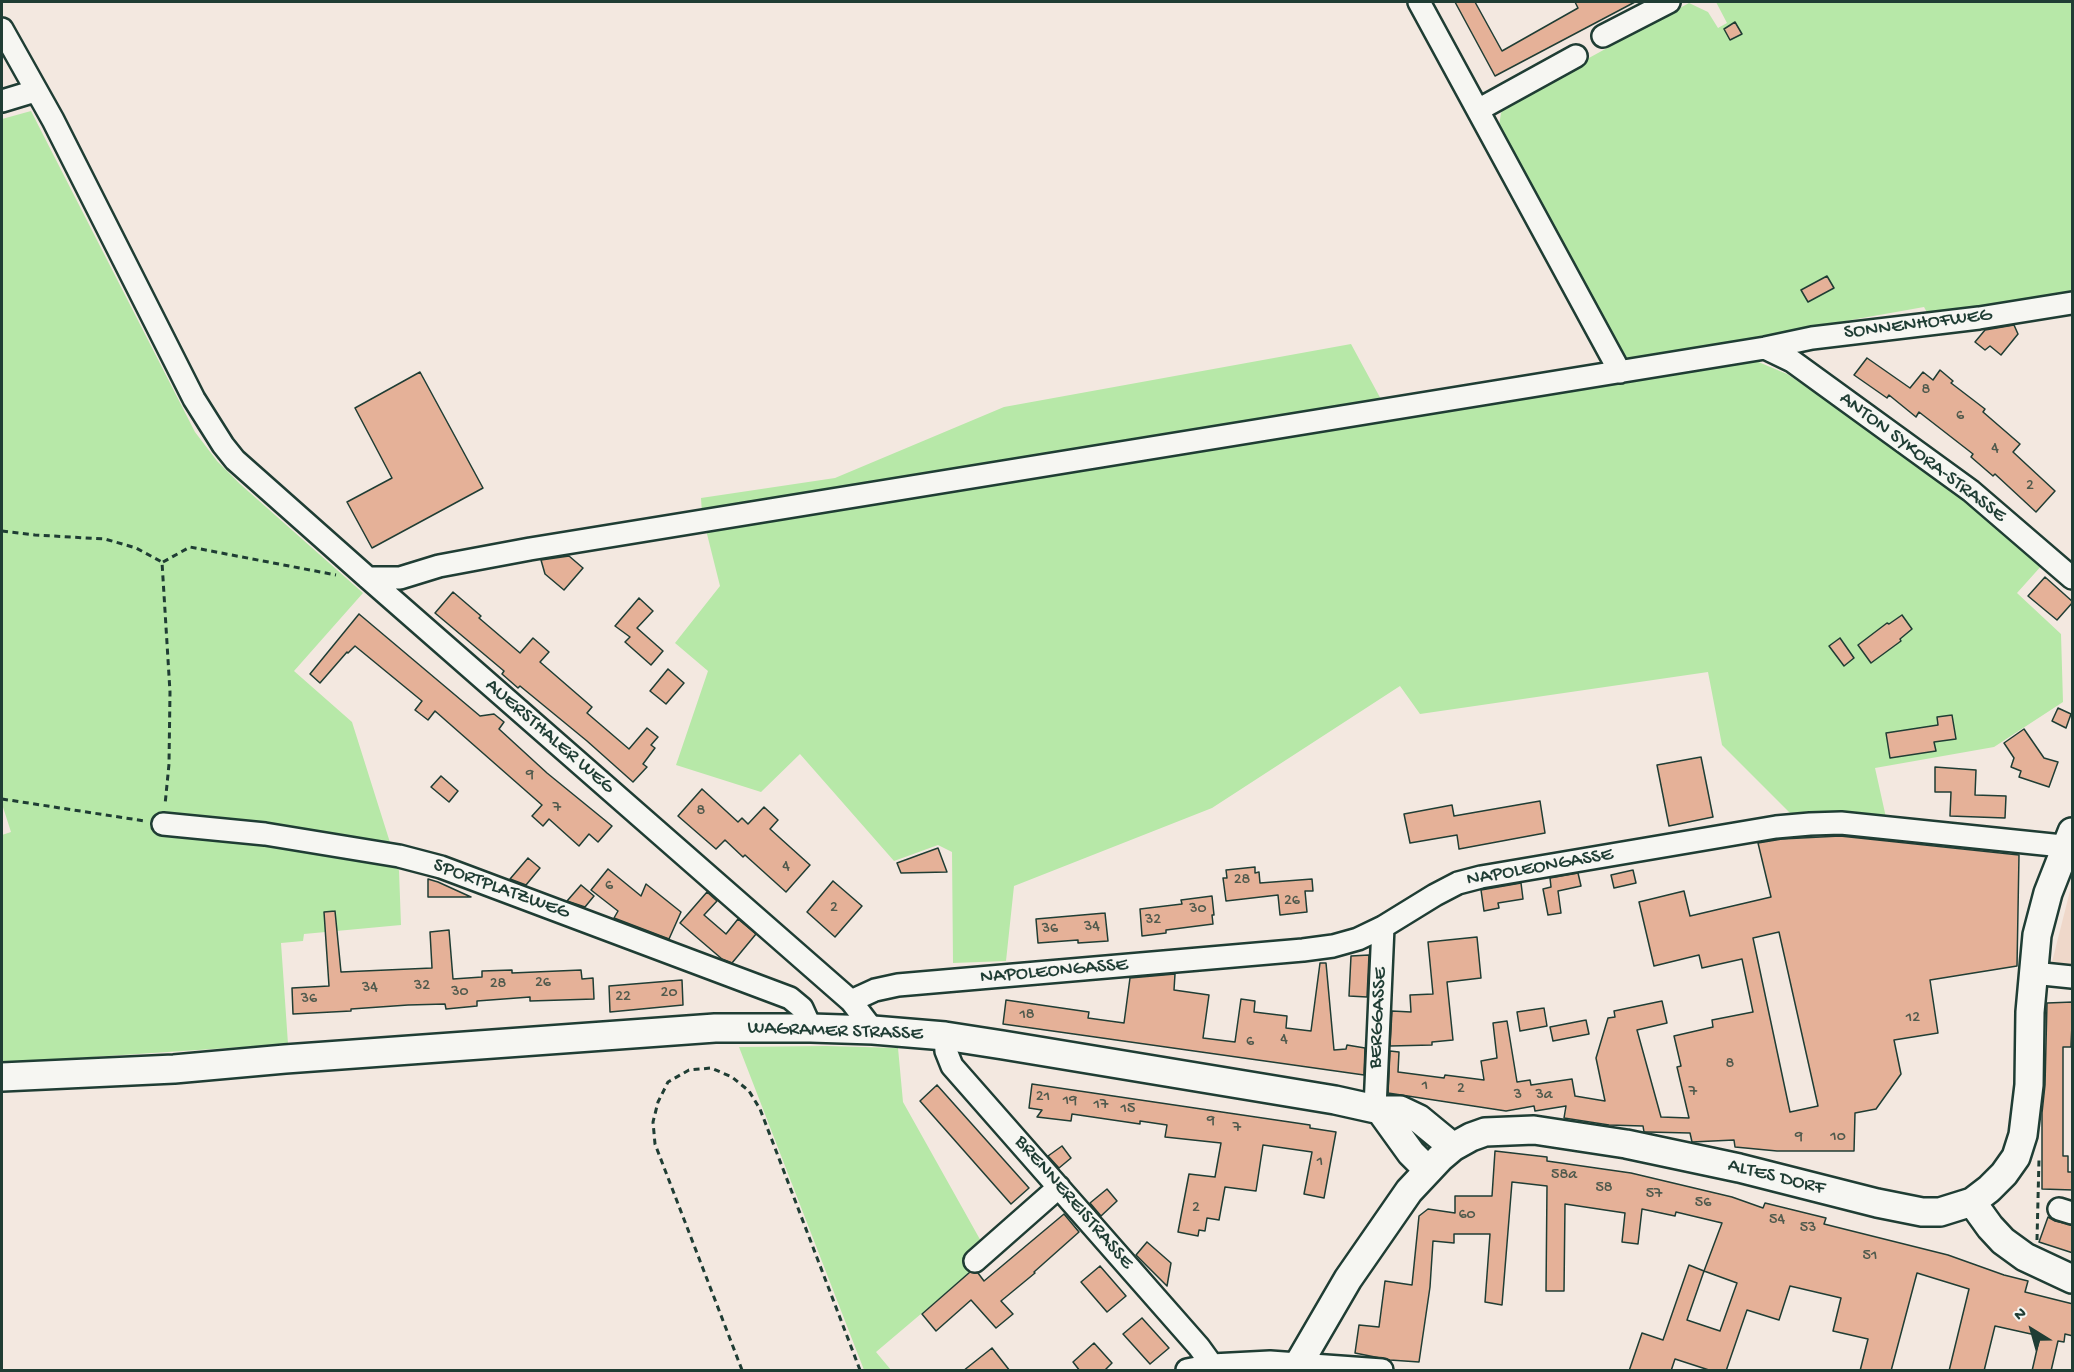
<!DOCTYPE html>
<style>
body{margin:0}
#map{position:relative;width:2074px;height:1372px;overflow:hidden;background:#f3e8e0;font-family:"Gochi Hand",sans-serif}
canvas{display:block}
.frame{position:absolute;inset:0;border:3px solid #1f3d34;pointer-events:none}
.north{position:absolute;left:2002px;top:1300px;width:60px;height:60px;-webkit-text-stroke:4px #f6f6f2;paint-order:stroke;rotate:323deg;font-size:16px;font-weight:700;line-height:24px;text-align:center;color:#1f3d34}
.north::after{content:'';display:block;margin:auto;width:21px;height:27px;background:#1f3d34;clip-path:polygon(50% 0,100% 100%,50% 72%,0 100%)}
</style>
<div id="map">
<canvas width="2074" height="1372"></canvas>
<div class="frame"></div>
<div class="north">N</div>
</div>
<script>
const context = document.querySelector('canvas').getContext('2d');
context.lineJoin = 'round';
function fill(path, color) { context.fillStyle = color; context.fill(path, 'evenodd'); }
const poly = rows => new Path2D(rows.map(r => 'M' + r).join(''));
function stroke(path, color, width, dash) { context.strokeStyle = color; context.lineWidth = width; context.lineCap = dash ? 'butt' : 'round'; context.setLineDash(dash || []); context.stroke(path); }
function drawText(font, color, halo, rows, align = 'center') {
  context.font = font + ' "Gochi Hand",sans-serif'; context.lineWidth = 4.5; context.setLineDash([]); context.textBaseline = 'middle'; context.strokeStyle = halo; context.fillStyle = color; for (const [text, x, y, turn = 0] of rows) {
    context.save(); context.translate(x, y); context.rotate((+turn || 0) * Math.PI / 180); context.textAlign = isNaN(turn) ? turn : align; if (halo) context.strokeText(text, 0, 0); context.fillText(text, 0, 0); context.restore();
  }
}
fill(poly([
 [2072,883,2072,970,2051,966]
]), '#efd8ca');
fill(poly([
 [1716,2,2072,2,2072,296,1929,316,1924,307,1756,337,1756,361,1787,374,1930,469,2043,564,2017,593,2061,634,2063,702,1994,747,1875,768,1887,822,1793,816,1722,745,1708,672,1420,714,1400,686,1212,808,1014,886,1006,961,953,963,952,852,938,845,894,861,800,754,761,792,676,765,708,671,675,643,720,586,702,514,701,498,835,478,1004,407,1351,344,1383,403,1621,359,1502,138,1499,126,1501,113,1507,103,1689,3,1708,12,1718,28,1727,23],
 [31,111,195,432,217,461,240,484,363,593,294,671,352,722,399,871,401,925,304,934,303,941,281,943,288,1044,2,1063,2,835,11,832,2,804,2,119],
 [826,1046,898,1048,903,1102,982,1243,964,1258,974,1269,876,1352,891,1370,864,1370,739,1047]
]), '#b7e8a8');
const building = poly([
 [1455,2,1475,2,1502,51,1578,8,1575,2,1635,2,1495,76,1455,2],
 [1735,22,1742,34,1730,40,1724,29,1735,22],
 [1827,276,1834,288,1808,302,1801,290,1827,276],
 [2014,325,2018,334,2001,355,1990,346,1985,350,1975,342,1985,330,2014,325],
 [1867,358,1910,388,1923,372,1933,380,1940,370,1953,381,1951,383,1985,409,1983,412,2020,444,2013,452,2055,491,2036,512,1995,474,1993,476,1971,457,1973,454,1919,412,1916,417,1889,395,1887,398,1854,375,1867,358],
 [420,372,483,488,372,548,347,502,392,478,355,408,420,372],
 [569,556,583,568,564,590,545,574,541,560,569,556],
 [2045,577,2073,602,2057,620,2028,596,2045,577],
 [453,592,481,616,479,618,520,653,533,638,549,652,540,662,592,707,587,713,629,749,647,728,658,737,651,745,655,748,643,764,647,767,633,782,587,741,520,686,518,688,502,674,504,671,435,613,453,592],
 [639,598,653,611,637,628,663,651,651,665,625,642,630,637,615,626,639,598],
 [359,614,480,716,494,714,504,722,499,729,547,773,612,826,598,842,589,834,579,846,549,819,543,826,532,816,542,805,435,711,428,720,415,710,422,701,355,646,348,653,347,652,320,683,310,674,359,614],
 [1902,615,1912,629,1900,639,1901,641,1871,663,1858,645,1887,623,1889,624,1902,615],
 [1840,638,1854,658,1844,666,1829,646,1840,638],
 [668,669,684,683,666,704,650,691,668,669],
 [2058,708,2071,714,2066,728,2052,721,2058,708],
 [1952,715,1956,739,1934,742,1936,751,1890,758,1886,733,1938,725,1937,717,1952,715],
 [2024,729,2044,758,2058,762,2049,787,2019,777,2021,771,2011,767,2014,758,2004,743,2024,729],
 [1701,757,1713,817,1669,826,1657,765,1701,757],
 [1935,767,1976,770,1975,795,2006,796,2005,818,1950,816,1951,792,1935,792,1935,767],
 [441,776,458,791,449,802,431,787,441,776],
 [702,789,738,822,742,818,748,824,764,807,778,820,770,829,810,865,786,892,745,855,743,857,725,840,716,849,678,816,702,789],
 [1540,801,1545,833,1459,849,1457,835,1410,843,1404,814,1452,805,1454,816,1540,801],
 [1840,836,2019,855,2017,966,1930,980,1938,1033,1894,1040,1901,1074,1876,1109,1855,1113,1854,1151,1777,1151,1735,1147,1734,1140,1692,1142,1690,1133,1647,1132,1644,1132,1643,1126,1609,1125,1564,1118,1566,1106,1535,1111,1534,1106,1506,1111,1388,1093,1390,1051,1399,1052,1398,1072,1444,1078,1445,1075,1484,1080,1481,1061,1497,1058,1493,1023,1507,1021,1517,1082,1530,1080,1531,1085,1572,1079,1575,1096,1605,1101,1596,1058,1608,1018,1615,1017,1614,1011,1662,1001,1667,1023,1637,1030,1661,1117,1689,1118,1677,1067,1681,1066,1674,1036,1713,1027,1712,1020,1753,1012,1742,959,1702,968,1699,955,1654,966,1639,902,1684,891,1690,916,1771,897,1758,843,1782,839,1840,836],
 [1779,932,1818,1106,1790,1112,1753,938,1779,932],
 [938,848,947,872,901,873,897,863,938,848],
 [528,858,540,868,526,885,510,879,528,858],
 [1255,867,1255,873,1259,872,1260,883,1312,879,1313,891,1305,891,1307,912,1280,915,1278,895,1226,901,1223,878,1227,878,1226,870,1255,867],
 [608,869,641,896,646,884,681,912,669,939,614,918,618,911,591,890,608,869],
 [1633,870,1636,883,1614,888,1611,875,1633,870],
 [1578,873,1581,886,1558,891,1561,913,1548,915,1543,889,1551,887,1550,878,1578,873],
 [428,879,438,882,471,897,428,897,428,879],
 [833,881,862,906,835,937,807,912,833,881],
 [1521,883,1523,899,1498,903,1499,908,1484,911,1481,890,1521,883],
 [581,885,594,896,585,907,567,901,581,885],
 [707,892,717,901,704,915,726,934,738,919,756,934,732,963,722,959,680,923,707,892],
 [1212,896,1214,915,1212,915,1213,924,1166,930,1166,933,1142,936,1140,909,1182,904,1181,900,1212,896],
 [335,911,341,972,432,968,430,932,449,930,453,979,482,977,482,971,512,970,512,973,581,970,582,979,593,978,594,999,530,1001,530,997,477,1001,477,1006,446,1009,445,1004,408,1005,351,1009,351,1011,293,1014,292,988,329,986,324,912,335,911],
 [1105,913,1108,941,1078,943,1078,940,1038,943,1036,919,1105,913],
 [1477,937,1481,978,1447,982,1453,1040,1432,1042,1432,1045,1390,1046,1392,1011,1411,1012,1410,995,1433,994,1428,942,1477,937],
 [1369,955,1367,997,1349,996,1351,956,1369,955],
 [1320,963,1326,963,1334,1050,1346,1049,1347,1045,1365,1048,1364,1075,1003,1024,1006,1000,1089,1012,1088,1018,1124,1023,1130,978,1175,974,1174,990,1209,995,1203,1038,1235,1042,1241,999,1255,1001,1254,1012,1287,1016,1286,1028,1311,1031,1320,963],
 [682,980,683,1005,610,1012,609,986,682,980],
 [2073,1002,2071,1047,2063,1047,2063,1156,2068,1156,2068,1172,2073,1172,2073,1190,2042,1189,2042,1113,2045,1085,2047,1003,2073,1002],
 [1544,1008,1547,1026,1520,1031,1517,1012,1544,1008],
 [1586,1020,1589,1034,1553,1041,1550,1027,1586,1020],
 [1032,1084,1310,1125,1310,1128,1336,1132,1324,1198,1304,1194,1312,1152,1263,1145,1256,1191,1225,1187,1219,1220,1207,1218,1205,1231,1199,1230,1198,1236,1178,1232,1189,1174,1215,1177,1221,1143,1165,1137,1167,1125,1140,1121,1140,1124,1072,1114,1071,1121,1037,1117,1042,1110,1029,1108,1032,1084],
 [937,1085,1029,1188,1011,1204,920,1101,937,1085],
 [1062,1146,1071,1158,1059,1168,1048,1156,1062,1146],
 [1495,1151,1547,1157,1547,1161,1631,1173,1732,1197,1763,1208,1765,1203,1826,1218,1824,1224,1948,1255,2004,1275,2028,1281,2025,1292,2073,1304,2073,1336,2065,1334,2064,1342,2058,1341,2051,1371,2032,1371,2040,1336,1995,1326,1984,1371,1949,1371,1969,1289,1917,1273,1891,1371,1860,1371,1868,1339,1833,1331,1841,1298,1790,1286,1779,1320,1747,1310,1726,1371,1712,1371,1675,1359,1671,1371,1629,1371,1642,1333,1663,1340,1689,1265,1704,1271,1722,1223,1676,1212,1675,1216,1642,1209,1638,1244,1622,1242,1625,1213,1565,1204,1564,1291,1546,1291,1547,1186,1512,1182,1502,1305,1485,1302,1490,1234,1454,1234,1454,1243,1433,1241,1430,1287,1419,1362,1390,1360,1355,1353,1359,1325,1379,1327,1385,1281,1412,1285,1419,1216,1428,1209,1455,1213,1455,1196,1492,1196,1495,1151],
 [1704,1271,1737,1283,1720,1331,1687,1320,1704,1271],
 [1107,1189,1117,1201,1101,1216,1090,1203,1107,1189],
 [1064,1214,1079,1232,1034,1272,1035,1273,1001,1301,1013,1314,996,1328,971,1300,936,1331,922,1314,970,1272,978,1273,984,1281,1064,1214],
 [2048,1217,2055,1221,2073,1225,2073,1253,2039,1242,2048,1217],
 [1147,1242,1171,1263,1167,1286,1136,1255,1147,1242],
 [1100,1266,1126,1296,1107,1312,1081,1282,1100,1266],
 [1142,1318,1169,1348,1150,1364,1123,1334,1142,1318],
 [1094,1343,1112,1363,1104,1371,1080,1371,1073,1362,1094,1343],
 [992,1348,1010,1371,963,1371,992,1348]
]);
fill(building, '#e5b198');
stroke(building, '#1f3d34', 1.5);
const minor = poly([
 [1419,2,1620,372],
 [2,29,53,120,194,399,223,445,235,460,368,578,851,1001,873,1030],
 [1603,36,1669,2],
 [2,101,35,91],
 [1478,110,1576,56],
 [1765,348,1792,361,1971,491,2072,578],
 [368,578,400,578,439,566,530,549,1765,348,1812,338,1979,318,2072,303],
 [163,824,265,834,399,856,441,867,790,998,802,1008,811,1028],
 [2033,973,2072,977],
 [851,1001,875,990,898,985,1303,950,1333,946,1358,939,1383,927,1435,895,1458,883,1481,877,1776,827,1810,824,1841,823,2072,847],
 [945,1036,946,1051,952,1066,1199,1347,1212,1365],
 [1375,1108,1383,927],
 [2059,1209,2072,1213],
 [975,1261,1059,1187],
 [1187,1370,1212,1365,1270,1362,1382,1370]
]);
const major = poly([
 [2,1077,174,1069,285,1059,715,1028,811,1028,873,1030,945,1036,1003,1045,1335,1100,1380,1110,1400,1110,1419,1119,1453,1147],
 [1380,1110,1411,1153,1428,1170],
 [1972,1202,1990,1227,2003,1241,2025,1257,2072,1279],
 [1295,1370,1348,1279,1409,1191,1440,1158,1453,1147,1471,1137,1485,1132,1534,1130,1626,1144,1739,1168,1877,1203,1922,1212,1940,1212,1972,1202,1989,1189,2004,1174,2016,1157,2023,1135,2029,1085,2030,1012,2037,935,2048,893,2072,832]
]);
stroke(minor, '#1f3d34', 26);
stroke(major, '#1f3d34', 32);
stroke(poly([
 [2,531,35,535,105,539,136,548,162,562,170,692,169,764,165,805],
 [163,562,190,547,336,575],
 [2,799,145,821],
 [2037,1240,2039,1159],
 [742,1370,655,1144,653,1122,658,1102,668,1082,689,1070,711,1068,732,1077,749,1091,760,1109,860,1370]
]), '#1f3d34', 3, [6, 4.5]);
stroke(minor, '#f6f6f2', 21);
stroke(major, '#f6f6f2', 27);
drawText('16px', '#505a4d', null, [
 ["8",1926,391],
 ["6",1960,417],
 ["4",1995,450],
 ["2",2030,487],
 ["9",530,776],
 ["7",557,809],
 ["8",701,812],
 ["4",786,868],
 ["28",1242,881],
 ["6",609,887],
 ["26",1292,902],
 ["2",834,909],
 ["30",1198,910],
 ["32",1153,921],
 ["34",1092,928],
 ["36",1050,930],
 ["26",543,984],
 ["28",498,985],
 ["32",422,987],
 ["34",370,989],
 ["30",460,993],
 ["20",669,994],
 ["22",623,998],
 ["36",309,1000],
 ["18",1027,1016],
 ["12",1913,1019],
 ["4",1284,1041],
 ["6",1250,1043],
 ["8",1730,1065],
 ["1",1425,1087],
 ["2",1461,1090],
 ["7",1693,1093],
 ["3",1518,1096],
 ["3a",1544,1096],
 ["21",1043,1098],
 ["19",1070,1102],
 ["17",1101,1106],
 ["15",1128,1110],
 ["9",1211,1122],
 ["7",1237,1129],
 ["9",1799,1138],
 ["10",1838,1138],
 ["1",1320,1163],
 ["58a",1564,1176],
 ["58",1604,1189],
 ["57",1654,1195],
 ["56",1703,1204],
 ["2",1196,1209],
 ["60",1467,1216],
 ["54",1777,1221],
 ["53",1808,1229],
 ["51",1870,1257]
]);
drawText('20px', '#1f3d34', '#f6f6f2', [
 ["SONNENHOFWEG",1918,325,-7],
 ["ANTON SYKORA-STRASSE",1922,458,37],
 ["AUERSTHALER WEG",549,737,41],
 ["NAPOLEONGASSE",1540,868,-10],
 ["SPORTPLATZWEG",501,890,20],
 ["NAPOLEONGASSE",1054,972,-5],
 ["BERGGASSE",1379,1018,-87],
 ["WAGRAMER STRASSE",835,1032,2],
 ["ALTES DORF",1776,1178,14],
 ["BRENNEREISTRASSE",1073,1203,49]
]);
</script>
